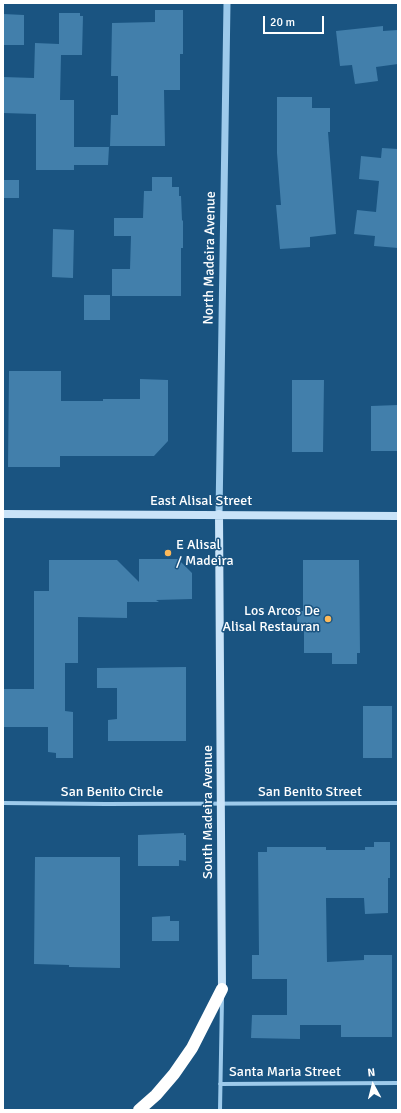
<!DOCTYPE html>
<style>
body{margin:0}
#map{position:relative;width:401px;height:1113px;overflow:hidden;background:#1a5481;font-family:Signika,sans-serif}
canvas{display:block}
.frame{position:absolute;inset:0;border:4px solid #fff;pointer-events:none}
.north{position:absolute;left:353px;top:1065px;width:40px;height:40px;-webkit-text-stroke:3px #1a5481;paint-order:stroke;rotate:353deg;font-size:11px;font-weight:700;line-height:16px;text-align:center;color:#fff}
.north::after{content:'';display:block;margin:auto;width:14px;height:18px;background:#fff;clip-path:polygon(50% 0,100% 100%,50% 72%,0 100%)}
.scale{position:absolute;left:263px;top:16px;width:61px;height:18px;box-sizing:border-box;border:2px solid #fff;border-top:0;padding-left:5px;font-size:12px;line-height:14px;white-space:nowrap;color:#fff;-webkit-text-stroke:3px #1a5481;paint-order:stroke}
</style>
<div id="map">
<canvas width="401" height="1113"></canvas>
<div class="frame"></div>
<div class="north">N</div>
<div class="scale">20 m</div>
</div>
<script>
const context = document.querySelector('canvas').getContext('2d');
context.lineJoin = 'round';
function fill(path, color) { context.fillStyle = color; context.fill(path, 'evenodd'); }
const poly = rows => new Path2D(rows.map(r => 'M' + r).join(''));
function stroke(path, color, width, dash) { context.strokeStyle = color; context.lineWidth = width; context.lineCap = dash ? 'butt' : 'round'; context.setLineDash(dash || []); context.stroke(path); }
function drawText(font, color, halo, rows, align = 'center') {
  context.font = font + ' Signika,sans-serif'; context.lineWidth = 3; context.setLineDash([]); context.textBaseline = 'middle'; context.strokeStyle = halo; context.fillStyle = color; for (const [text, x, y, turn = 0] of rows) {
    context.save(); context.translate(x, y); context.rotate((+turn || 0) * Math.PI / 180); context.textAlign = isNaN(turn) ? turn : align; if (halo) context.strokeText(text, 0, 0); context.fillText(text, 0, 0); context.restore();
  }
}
fill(poly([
 [155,10,183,10,183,54,180,54,180,90,164,90,165,146,110,146,111,115,118,115,118,76,111,76,112,23,155,22],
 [59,13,80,13,80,16,83,16,82,55,61,55,60,100,74,100,74,147,109,147,108,165,74,165,74,170,36,170,36,114,3,113,3,77,34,78,35,43,59,44],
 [3,14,24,15,24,45,3,45],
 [383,26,383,31,398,30,398,64,376,67,378,81,355,84,352,65,340,66,336,31],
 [277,97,312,97,312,108,330,108,330,132,328,132,336,234,310,237,310,247,280,249,276,205,281,205,277,153],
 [382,148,398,149,398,248,374,246,375,236,354,234,357,210,376,212,379,181,359,179,361,156,381,158],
 [152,177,172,177,172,187,179,187,179,196,181,196,182,220,183,221,183,248,181,248,181,296,112,296,112,269,130,269,131,236,114,236,114,218,143,218,144,191,152,191],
 [3,180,19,180,19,198,3,198],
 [53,229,74,230,73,278,52,277],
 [84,295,110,295,110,320,84,320],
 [9,371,61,371,61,401,103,401,103,399,140,399,140,379,168,380,168,441,154,456,60,456,60,467,8,467],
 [292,380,324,380,323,452,292,452],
 [398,405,398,451,371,451,371,406],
 [139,559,178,559,192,573,192,599,156,600,159,602,127,602,127,618,78,617,78,663,65,663,65,711,73,712,73,758,56,758,56,753,48,752,48,727,3,727,3,689,34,689,34,591,49,591,49,560,117,560,139,582],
 [303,560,359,560,360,653,357,653,357,664,332,664,332,653,304,653,304,628,297,628,297,611,303,611],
 [186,667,186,741,108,741,108,720,117,719,117,688,97,688,97,668],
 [363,706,392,706,392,758,363,758],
 [184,833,184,835,186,835,186,861,179,860,179,866,138,866,138,835],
 [374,842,390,842,390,878,388,878,388,913,365,914,364,898,326,898,327,962,364,960,364,955,392,955,392,1037,341,1037,341,1025,300,1025,300,1039,251,1038,252,1015,287,1015,287,979,252,979,252,955,259,955,258,852,267,852,267,847,326,847,326,850,365,850,365,847,374,847],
 [35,857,120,857,120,968,69,967,69,965,34,964],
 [170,916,170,921,179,921,179,941,152,941,152,917]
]), '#427fab');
stroke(poly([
 [3,803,106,804,398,803],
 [220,1084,398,1083],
 [220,1110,222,998]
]), '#9dcaeb', 4);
stroke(poly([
 [219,514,227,3]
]), '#9dcaeb', 7);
stroke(poly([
 [3,514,398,516],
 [219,514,222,989]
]), '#c9e3f8', 8);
stroke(poly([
 [139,1110,156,1095,174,1074,192,1048,222,989]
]), '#fff', 12);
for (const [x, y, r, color] of [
 [168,553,4,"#fdb959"],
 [328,619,4,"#fdb959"]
]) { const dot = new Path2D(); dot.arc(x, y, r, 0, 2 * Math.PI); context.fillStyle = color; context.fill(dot); stroke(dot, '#1a5481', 1.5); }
drawText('14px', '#fff', '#1a5481', [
 ["North Madeira Avenue",210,258,-89],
 ["East Alisal Street",201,501],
 ["San Benito Circle",112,792],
 ["San Benito Street",310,792],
 ["South Madeira Avenue",208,812,-90],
 ["Santa Maria Street",285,1072]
]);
drawText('14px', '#fff', '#1a5481', [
 ["E Alisal",176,545],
 ["/ Madeira",176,561],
 ["Los Arcos De",320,611,"right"],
 ["Alisal Restauran",320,627,"right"]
], 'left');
</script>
